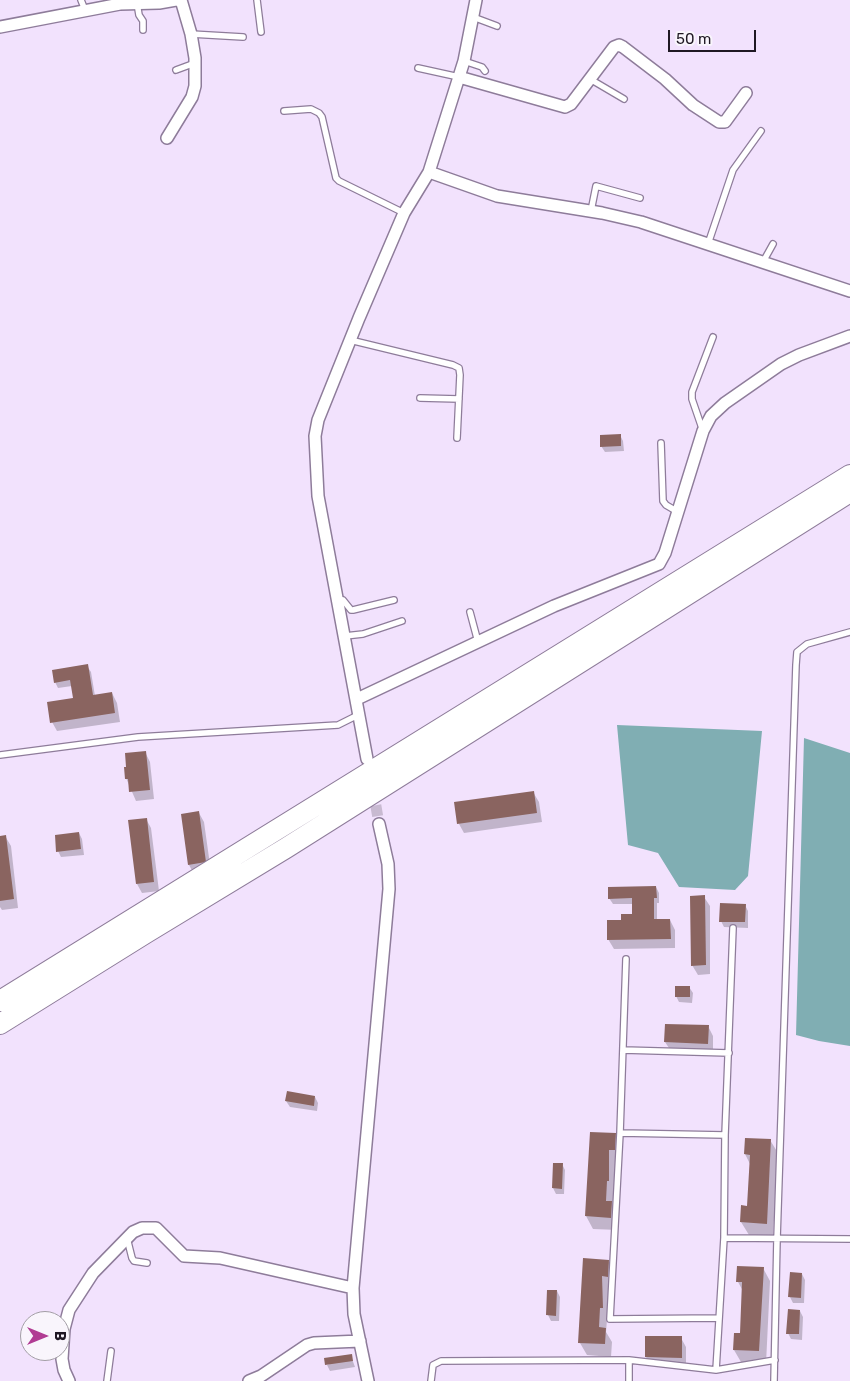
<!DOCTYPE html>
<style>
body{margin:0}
#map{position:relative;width:850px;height:1381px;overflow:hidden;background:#f2e2fd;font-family:Rubik,sans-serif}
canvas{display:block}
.north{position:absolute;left:20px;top:1311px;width:50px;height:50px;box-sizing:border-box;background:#f9f5fc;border:1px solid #a29da5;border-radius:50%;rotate:90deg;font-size:14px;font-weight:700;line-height:20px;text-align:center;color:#1f1823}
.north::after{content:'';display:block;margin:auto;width:18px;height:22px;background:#b13c93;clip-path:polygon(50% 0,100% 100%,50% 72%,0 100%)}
.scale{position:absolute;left:668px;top:30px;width:88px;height:22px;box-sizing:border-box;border:2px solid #1f1823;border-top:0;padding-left:6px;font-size:15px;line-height:18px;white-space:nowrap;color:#1f1823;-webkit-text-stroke:4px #f9f5fc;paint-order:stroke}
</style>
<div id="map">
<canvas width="850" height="1381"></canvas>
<div class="north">B</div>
<div class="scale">50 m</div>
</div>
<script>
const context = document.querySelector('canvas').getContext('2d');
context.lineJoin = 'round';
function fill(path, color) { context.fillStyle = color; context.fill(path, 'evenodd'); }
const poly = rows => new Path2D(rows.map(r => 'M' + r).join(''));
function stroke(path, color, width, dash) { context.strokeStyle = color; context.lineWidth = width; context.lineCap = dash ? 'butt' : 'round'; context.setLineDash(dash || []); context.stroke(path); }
fill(poly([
 [617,725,762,731,748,876,735,890,679,887,658,853,628,845],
 [804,738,850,753,850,1046,819,1041,796,1035]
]), '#80aeb3');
fill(poly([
 [620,435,623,441,624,451,605,452,601,446],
 [87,666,91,672,95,696,112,693,117,703,120,722,57,731,52,722,75,699,72,686,58,688,55,682],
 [145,752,150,762,154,799,136,801,126,778],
 [533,792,539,802,542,822,464,833,459,824,456,803],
 [199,813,204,822,211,872,194,874,189,865],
 [146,819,151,828,159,891,142,893,137,884],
 [79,833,82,839,84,855,61,857,58,851],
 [5,836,11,846,18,908,2,910,0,907,0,837],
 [656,887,659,893,659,903,657,903,657,920,670,920,675,930,675,948,614,949,608,939,624,921,634,915,633,904,613,904,609,898],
 [704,897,710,906,710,974,698,975,692,965],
 [745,905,748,911,748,928,724,927,721,921],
 [689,987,693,993,692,1003,679,1002,676,996],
 [666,1025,708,1026,713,1036,713,1053,671,1051,665,1042],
 [315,1097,318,1103,317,1111,290,1107,286,1101],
 [591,1133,615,1135,622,1147,621,1162,615,1162,616,1194,613,1193,613,1205,619,1215,618,1230,593,1229,586,1216],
 [770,1140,778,1153,773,1236,749,1235,741,1222,748,1207,750,1164,745,1154],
 [562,1164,565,1170,564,1194,556,1194,553,1188],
 [584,1260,608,1261,616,1274,615,1289,609,1289,609,1320,607,1320,606,1332,612,1342,611,1357,587,1355,580,1343],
 [763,1268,770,1281,766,1364,741,1362,734,1350,741,1334,743,1291,738,1282],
 [802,1274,805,1280,804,1303,793,1303,790,1297],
 [557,1291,560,1297,559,1321,551,1321,548,1315],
 [800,1311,803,1317,802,1340,791,1339,788,1333],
 [681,1338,686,1347,686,1367,651,1366,646,1357],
 [351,1356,355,1367,330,1371,327,1365]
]), '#0003');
fill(poly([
 [621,434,621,446,600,447,600,435],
 [88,664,93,695,112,692,115,713,50,723,47,702,73,698,70,680,54,683,52,670],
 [146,751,150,790,129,792,128,779,125,779,124,767,126,767,125,753],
 [534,791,537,813,457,824,454,802],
 [199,811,206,862,188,865,181,814],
 [147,818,154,882,136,884,128,820],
 [79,832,81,849,56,852,55,835],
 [6,835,14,899,0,901,0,836],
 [656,886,657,898,654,898,654,919,670,919,671,939,607,940,607,920,621,920,621,914,632,914,632,898,608,899,608,887],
 [705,895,706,965,691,966,690,896],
 [720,903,746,904,745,922,719,922],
 [675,986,690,986,690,997,675,997],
 [665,1024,709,1025,708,1044,664,1042],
 [287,1091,315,1096,314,1106,285,1101],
 [590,1132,616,1133,615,1150,609,1150,609,1181,607,1181,606,1201,612,1201,611,1218,585,1216],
 [745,1138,771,1139,767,1224,740,1222,741,1205,747,1206,750,1155,744,1154],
 [553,1163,563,1163,562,1189,552,1188],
 [583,1258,609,1260,608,1277,602,1276,603,1308,600,1308,599,1327,606,1328,605,1344,578,1343],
 [737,1266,764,1267,759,1351,733,1350,734,1333,740,1333,742,1282,736,1282],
 [790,1272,802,1273,801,1298,788,1297],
 [547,1290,557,1290,556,1316,546,1315],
 [788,1309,800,1310,799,1334,786,1334],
 [645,1336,682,1336,682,1358,645,1357],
 [352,1354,353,1361,325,1365,324,1358]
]), '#8a6460');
stroke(poly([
 [373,789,379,824]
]), '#c8bad1', 11, [11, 5.5]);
const lane = poly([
 [81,0,85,10],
 [257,0,261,32],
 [137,3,139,15,143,21,143,30],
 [473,17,497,26],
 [191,34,243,37],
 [464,61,482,67,485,71],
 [418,68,459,77],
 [176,70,195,63],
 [590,79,624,99],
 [284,111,311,109,319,113,322,117,336,178,339,181,404,213],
 [591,211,596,186,640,198],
 [708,244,733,170,761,131],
 [763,262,773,244],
 [350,340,453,365,459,368,460,375,457,438],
 [420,398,459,399],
 [703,431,692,399,692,392,713,337],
 [661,443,663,501,666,505,678,512],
 [337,599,343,600,351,610,353,610,394,600],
 [470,612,478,642],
 [345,636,363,634,402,621],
 [0,755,138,737,338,725,358,715],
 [626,959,620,1133,610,1319,719,1318],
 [623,1050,729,1053],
 [620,1133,725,1135],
 [127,1238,132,1258,134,1261,147,1263],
 [724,1238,850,1239],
 [629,1360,629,1381],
 [716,1370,724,1238,725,1135,733,928],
 [107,1381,111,1351],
 [431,1381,433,1365,441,1361,629,1360,716,1370,775,1360],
 [774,1381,777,1239,796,665,797,652,807,644,850,632]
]);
const street = poly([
 [0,27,120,4,159,3,176,0],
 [459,77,565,107,571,104,614,47,619,45,623,47,665,79,693,105,719,122,725,122,746,93],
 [167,138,192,97,195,86,195,58,191,34,181,0],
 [429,172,497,196,602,213,641,222,850,291],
 [357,699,554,606,659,564,665,553,703,431,711,416,725,403,781,364,799,355,850,336],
 [367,759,318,496,315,436,318,420,359,318,404,213,429,172,464,61,476,0],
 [69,1381,64,1370,62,1359,64,1329,69,1310,93,1273,133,1232,142,1228,156,1228,184,1256,220,1258,353,1288],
 [249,1381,261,1376,307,1345,314,1343,360,1341],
 [368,1381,354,1314,353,1288,389,889,388,864,379,824]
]);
const highway = poly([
 [0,1001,850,475],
 [0,1024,146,933,286,848,850,492]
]);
stroke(lane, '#8e7c9a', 8);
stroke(street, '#8e7c9a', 14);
stroke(highway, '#8e7c9a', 22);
stroke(lane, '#fff', 5.5);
stroke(street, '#fff', 11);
stroke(highway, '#fff', 20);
</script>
